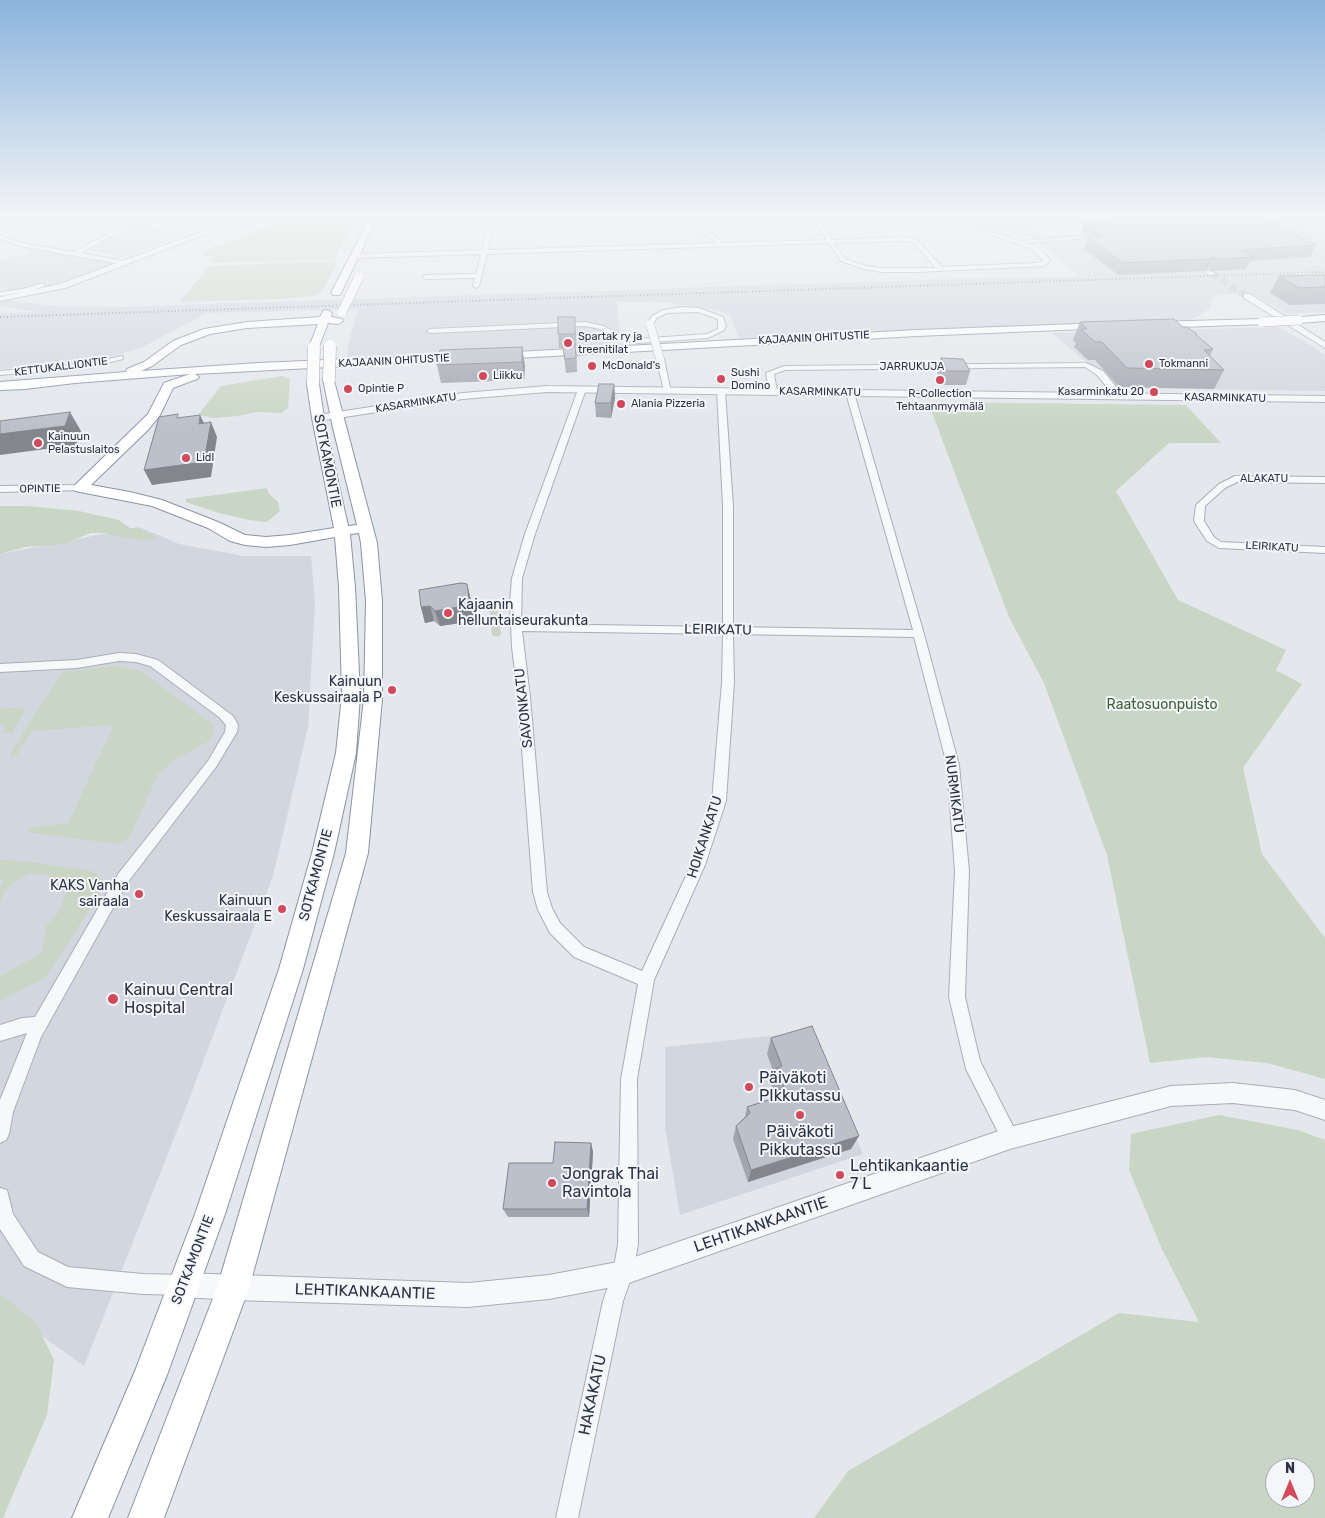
<!DOCTYPE html>
<meta charset="utf-8">
<style>
body{margin:0}
#map{position:relative;width:1325px;height:1518px;overflow:hidden;background:#e4e7ec;font-family:Rubik,sans-serif}
canvas{display:block}
.north{position:absolute;left:1265px;top:1458px;width:50px;height:50px;box-sizing:border-box;background:#f4f6f9;border:1px solid #a4a8b1;border-radius:50%;rotate:0deg;font-size:14px;font-weight:700;line-height:20px;text-align:center;color:#2b3445}
.north::after{content:'';display:block;margin:auto;width:18px;height:22px;background:#d1495b;clip-path:polygon(50% 0,100% 100%,50% 72%,0 100%)}
</style>
<div id="map">
<canvas width="1325" height="1518"></canvas>
<div class="north">N</div>
</div>
<script>
const context = document.querySelector('canvas').getContext('2d');
context.lineJoin = 'round';
function fill(path, color) { context.fillStyle = color; context.fill(path, 'evenodd'); }
const poly = rows => new Path2D(rows.map(r => 'M' + r).join(''));
function stroke(path, color, width, dash) { context.strokeStyle = color; context.lineWidth = width; context.lineCap = dash ? 'butt' : 'round'; context.setLineDash(dash || []); context.stroke(path); }
function drawText(font, color, halo, rows, align = 'center') {
  context.font = font + ' Rubik,sans-serif'; context.lineWidth = 4; context.setLineDash([]); context.textBaseline = 'middle'; context.strokeStyle = halo; context.fillStyle = color; for (const [text, x, y, turn = 0] of rows) {
    context.save(); context.translate(x, y); context.rotate((+turn || 0) * Math.PI / 180); context.textAlign = isNaN(turn) ? turn : align; if (halo) context.strokeText(text, 0, 0); context.fillText(text, 0, 0); context.restore();
  }
}
fill(poly([
 [137,217,233,217,197,230],
 [1198,217,1281,217,1325,236,1325,312,1288,314,1252,294,1224,294,1216,296,1211,301,1212,305,1204,313,1186,321,945,328,739,338,730,316,717,310,660,302,617,302,621,346,347,357,348,345,358,309,207,313,141,348,96,361,0,369,0,313,39,312,0,306,0,299,54,306,118,307,949,279,1081,277,1030,236,1011,237,971,225,975,225,973,222,984,218,1015,218,1021,219,1043,236,1088,235,1081,221],
 [135,225,139,225,189,234,124,257,89,250],
 [41,249,113,263,58,284,30,291,17,291,0,287,0,261],
 [1279,327,1314,347,1325,356,1325,391,1117,388,1052,333],
 [139,527,179,544,244,556,311,556,315,603,308,727,273,876,180,1123,84,1366,0,1306,0,554],
 [808,1032,863,1154,680,1215,665,1127,665,1047]
]), '#d2d6de');
fill(poly([
 [340,219,352,226,334,259,210,263,214,256,202,256,213,246,225,245,227,243,284,220],
 [338,261,323,290,314,296,284,299,179,302,210,266],
 [282,376,290,379,288,408,281,413,257,412,237,416,215,418,198,415,221,386],
 [928,402,1186,405,1221,443,1169,443,1116,491,1178,600,1286,650,1276,670,1302,684,1243,768,1262,854,1325,938,1325,1079,1267,1063,1206,1057,1150,1063,1107,855,1044,683,1009,617],
 [267,488,269,494,278,502,280,511,267,522,249,520,219,513,186,502,186,499],
 [0,506,27,506,79,511,119,520,130,528,139,528,157,538,143,541,104,533,90,533,64,544,25,547,0,554],
 [492,601,497,602,501,635,497,637,492,635,489,602],
 [116,666,140,671,214,725,211,740,173,761,158,774,129,838,116,844,28,832,34,827,68,823,114,725,32,731,16,756,12,756,10,754,62,672],
 [25,707,23,714,12,733,3,733,6,725,0,725,0,709],
 [0,860,32,862,92,871,103,879,102,890,46,977,0,1001,0,976,42,953,46,927,58,913,71,881,56,880,44,874,29,874,16,881,5,891,0,901,0,886,4,879,0,879],
 [1219,1115,1298,1130,1325,1140,1325,1518,814,1518,848,1471,1119,1313,1199,1322,1161,1247,1129,1170,1131,1134],
 [1275,1468,1305,1468,1305,1498,1275,1498],
 [0,1294,35,1321,54,1360,47,1415,3,1518,0,1518]
]), '#c9d6c5');
stroke(poly([
 [1212,274,1247,296]
]), '#bfc3cb', 7, [7, 4]);
const minor = poly([
 [122,217,131,217,140,220,81,253,129,262,127,265,24,247,0,239,0,235,25,244,75,252,132,220,122,217],
 [490,217,512,217,495,219,488,250,716,243,711,237,654,217,661,217,715,235,722,243,827,240,812,217,817,217,832,240,906,237,917,240,942,267,1036,263,1044,261,1031,248,936,217,943,217,1019,241,1085,236,1088,238,1024,243,1035,246,1048,257,1050,261,1044,266,918,272,881,272,864,269,841,261,829,243,487,254,479,286,476,288,473,286,475,278,426,279,423,277,426,275,476,274,481,254,356,258,353,256,356,254,482,250,490,217],
 [906,241,913,242,936,268,881,268,867,266,845,259,834,243,906,241],
 [1288,217,1295,217,1325,229,1325,233,1288,217],
 [43,283,45,286,26,292,0,296,0,292,23,289,43,283],
 [683,307,699,308,723,317,726,326,724,330,708,338,638,343,617,339,600,329,585,326,430,333,427,331,430,329,585,322,604,326,621,336,638,339,707,334,718,329,718,319,698,312,667,313,657,318,652,325,647,324,652,316,663,310,683,307],
 [121,356,123,357,123,359,92,367,0,375,0,371,92,363,121,356],
 [660,357,664,359,671,392,664,390,656,359,660,357],
 [1086,363,1103,371,1123,395,1123,399,1117,399,1097,375,1085,367,785,370,774,374,777,392,773,394,769,392,766,373,784,366,1086,363],
 [579,387,586,389,535,534,522,578,521,624,723,627,723,506,717,391,721,389,725,391,733,506,733,627,913,630,846,393,850,391,854,393,924,634,959,765,969,871,965,997,980,1061,1019,1138,1016,1144,1010,1147,1004,1144,966,1069,949,997,955,871,947,765,914,637,733,634,734,682,726,801,705,865,654,980,637,1079,638,1244,633,1273,623,1301,578,1518,556,1518,603,1301,613,1273,618,1244,621,1079,638,984,574,957,550,933,538,910,533,892,518,697,512,647,510,602,512,578,525,534,579,387],
 [522,631,723,634,722,682,712,801,691,865,642,971,584,947,560,923,552,908,547,892,530,697,522,631],
 [1235,476,1325,477,1325,483,1237,482,1225,488,1205,506,1204,521,1214,537,1221,542,1325,547,1325,553,1219,548,1207,541,1194,521,1196,505,1219,484,1235,476],
 [119,653,136,654,158,660,233,716,238,725,237,732,216,767,128,882,109,915,41,1037,13,1112,9,1134,6,1140,0,1143,0,1100,27,1033,0,1041,0,1025,22,1018,35,1017,118,874,208,761,225,732,226,725,219,717,150,666,136,662,119,661,77,668,0,672,0,664,77,660,119,653],
 [0,1188,7,1190,13,1214,38,1252,68,1267,143,1274,183,1275,190,1278,193,1285,190,1292,183,1295,143,1294,67,1287,24,1266,0,1229,0,1188]
]);
const tertiary = poly([
 [241,217,250,217,65,288,0,301,0,297,60,284,241,217],
 [781,217,808,219,939,217,936,219,808,223,781,217],
 [1206,271,1210,271,1216,274,1210,275,1206,273,1206,271],
 [1244,294,1250,294,1325,342,1325,348,1244,298,1244,294],
 [547,386,1325,396,1325,402,547,392,463,399,318,421,313,418,318,415,463,393,547,386],
 [80,485,84,486,85,488,84,490,0,492,0,486,80,485],
 [1233,1083,1295,1090,1325,1100,1325,1120,1295,1110,1233,1103,1171,1106,1010,1149,623,1285,549,1299,468,1307,233,1300,183,1297,175,1293,171,1285,175,1277,183,1273,468,1283,549,1275,623,1261,1010,1127,1171,1086,1233,1083]
]);
const trunk = poly([
 [354,217,364,217,369,220,373,227,341,293,339,295,333,295,331,293,365,227,354,217],
 [327,310,332,313,331,317,342,319,343,321,338,324,328,323,318,349,314,350,309,347,318,324,247,328,210,334,181,345,152,366,141,371,258,363,466,354,472,357,466,360,195,374,199,377,197,379,173,388,160,415,149,429,91,485,130,492,162,500,218,522,245,535,266,537,290,535,334,528,312,418,307,384,313,380,319,384,324,418,348,526,357,525,333,428,323,379,325,377,333,377,377,543,382,601,382,699,368,853,249,1288,164,1518,128,1518,217,1288,346,853,364,699,366,601,361,543,359,533,350,534,355,587,360,695,356,753,334,853,303,969,225,1214,167,1375,108,1518,72,1518,135,1371,195,1214,279,969,312,853,336,753,342,695,339,587,335,537,290,545,266,547,245,545,230,541,208,528,152,506,75,491,73,488,75,485,148,414,164,383,190,374,75,383,25,389,0,390,0,382,126,372,127,369,144,362,173,341,204,329,247,322,320,317,323,311,327,310],
 [1325,315,1325,321,1299,323,1294,320,1299,317,1325,315],
 [1262,319,1266,320,1267,322,1266,324,1152,328,1147,325,1152,322,1262,319],
 [1105,323,1109,324,1110,326,1109,328,917,336,498,359,492,356,498,353,917,330,1105,323]
]);
stroke(minor, '#a9aeb7', 2);
stroke(tertiary, '#a9aeb7', 2);
stroke(trunk, '#8b94a3', 2);
fill(minor, '#f7f8fa');
fill(tertiary, '#f7f8fa');
fill(trunk, '#fff');
stroke(poly([
 [0,317,1325,272]
]), '#7d8696', 2, [1, 2.5]);
const minorBridge = poly([
 [650,324,660,359]
]);
const trunkBridgeFar1 = poly([
 [342,312,359,277],
 [1262,322,1299,320]
]);
const trunkBridge = poly([
 [329,379,330,346],
 [313,384,314,347]
]);
stroke(minorBridge, '#a9aeb7', 9, []);
stroke(trunkBridgeFar1, '#8b94a3', 10, []);
stroke(trunkBridge, '#8b94a3', 13, []);
stroke(minorBridge, '#f7f8fa', 8);
stroke(trunkBridgeFar1, '#fff', 9);
stroke(trunkBridge, '#fff', 12);
fill(poly([
 [1110,217,1262,217,1316,245,1310,257,1250,261,1246,269,1214,271,1206,269,1204,271,1118,275,1084,249,1089,235,1082,231,1086,219,1109,218],
 [1325,275,1325,304,1290,305,1270,293,1279,276],
 [1080,322,1183,327,1197,334,1196,336,1213,349,1210,356,1224,370,1214,389,1119,387,1095,360,1088,360,1074,347,1076,343,1073,340],
 [576,330,577,372,566,373,563,348,559,348,558,334],
 [522,347,525,366,524,380,441,383,437,365],
 [941,358,970,371,966,385,943,385,937,372],
 [614,384,615,398,611,418,596,417,595,403],
 [471,600,474,621,440,626,434,621,425,623,421,607],
 [771,1038,851,1149,748,1182,733,1139,736,1126,745,1117,747,1107,777,1097,771,1084,774,1073,767,1054],
 [591,1143,593,1152,589,1217,508,1217,503,1209,553,1163]
]), '#a1a5ae');
fill(poly([
 [1212,257,1206,269,1204,271,1210,259],
 [522,347,525,366,524,380,522,362],
 [614,384,615,398,611,418,611,403],
 [70,412,81,431,76,445,0,455,0,434],
 [200,415,207,429,199,424],
 [211,422,217,437,211,477,152,485,144,470],
 [467,584,471,600,474,621,440,626,435,611],
 [430,606,434,621,425,623,421,607],
 [859,1136,851,1149,748,1182,751,1170],
 [591,1143,593,1152,589,1217,587,1209]
]), '#83868d');
const building = poly([
 [1125,217,1262,217,1316,245,1241,250,1252,257,1220,259,1212,257,1210,259,1123,263,1088,237,1102,237,1091,229,1100,229,1086,219,1126,218,1125,217],
 [1325,275,1325,287,1299,288,1279,276,1325,275],
 [558,317,575,317,575,334,558,334,558,317],
 [1174,319,1183,327,1187,327,1197,334,1196,335,1213,349,1204,350,1224,370,1127,368,1102,342,1095,342,1081,329,1087,329,1080,322,1174,319],
 [562,344,575,344,576,358,565,359,562,344],
 [522,347,522,362,437,365,440,350,522,347],
 [941,358,963,359,970,371,947,371,941,358],
 [599,384,614,384,611,403,595,403,599,384],
 [70,412,65,426,0,434,0,421,70,412],
 [178,414,177,418,200,415,199,424,211,422,204,462,144,470,159,417,178,414],
 [461,583,467,584,470,605,435,611,430,606,421,607,419,590,461,583],
 [812,1026,859,1136,751,1170,736,1126,750,1113,747,1107,787,1094,776,1069,782,1066,771,1038,812,1026],
 [555,1142,591,1143,587,1209,503,1209,509,1163,553,1163,555,1142]
]);
fill(building, '#bbc0ca');
stroke(building, '#83868d', 1);
const sky = context.createLinearGradient(0, 0, 0, 430);
sky.addColorStop(0, '#8bb4dd');
sky.addColorStop(0.5, '#f3f4f6');
sky.addColorStop(1, '#f3f4f600');
context.fillStyle = sky;
context.fillRect(0, 0, 1325, 430);
for (const [x, y, r, color] of [
 [568,343,5,"#d1495b"],
 [1149,364,5,"#d1495b"],
 [592,366,5,"#d1495b"],
 [483,376,5,"#d1495b"],
 [721,379,5,"#d1495b"],
 [940,380,5,"#d1495b"],
 [348,389,5,"#d1495b"],
 [1154,392,5,"#d1495b"],
 [621,404,5,"#d1495b"],
 [38,443,5,"#d1495b"],
 [186,458,5,"#d1495b"],
 [448,613,5,"#d1495b"],
 [392,690,5,"#d1495b"],
 [139,894,5,"#d1495b"],
 [282,909,5,"#d1495b"],
 [113,999,6,"#d1495b"],
 [749,1087,5,"#d1495b"],
 [800,1115,5,"#d1495b"],
 [840,1175,5,"#d1495b"],
 [552,1183,5,"#d1495b"]
]) { const dot = new Path2D(); dot.arc(x, y, r, 0, 2 * Math.PI); context.fillStyle = color; context.fill(dot); stroke(dot, '#f4f6f9', 2); }
drawText('11px', '#2b3445', '#f4f6f9', [
 ["Spartak ry ja",578,337],
 ["treenitilat",578,350],
 ["Tokmanni",1159,364],
 ["McDonald's",602,366],
 ["Sushi",731,373],
 ["Domino",731,386],
 ["Liikku",493,376],
 ["Opintie P",358,389],
 ["Kasarminkatu 20",1144,392,"right"],
 ["R-Collection",940,394,"center"],
 ["Tehtaanmyymälä",940,407,"center"],
 ["Alania Pizzeria",631,404],
 ["Kainuun",48,437],
 ["Pelastuslaitos",48,450],
 ["Lidl",196,458]
], 'left');
drawText('11px', '#2b3445', '#f4f6f9', [
 ["KAJAANIN OHITUSTIE",814,338,-3],
 ["KAJAANIN OHITUSTIE",394,361,-3],
 ["KETTUKALLIONTIE",61,367,-7],
 ["JARRUKUJA",912,367],
 ["KASARMINKATU",820,392,1],
 ["KASARMINKATU",1225,398,1],
 ["KASARMINKATU",416,403,-9],
 ["ALAKATU",1264,479],
 ["OPINTIE",40,489,-1],
 ["LEIRIKATU",1272,547,3]
]);
drawText('14px', '#2b3445', '#f4f6f9', [
 ["SOTKAMONTIE",327,461,79],
 ["LEIRIKATU",718,630,1],
 ["SAVONKATU",524,708,-96],
 ["NURMIKATU",954,794,83],
 ["HOIKANKATU",705,837,-72],
 ["SOTKAMONTIE",316,875,-75],
 ["SOTKAMONTIE",193,1260,-69]
]);
drawText('14px', '#2b3445', '#f4f6f9', [
 ["Kajaanin",458,605,"left"],
 ["helluntaiseurakunta",458,621,"left"],
 ["Kainuun",382,682],
 ["Keskussairaala P",382,698],
 ["KAKS Vanha",129,886],
 ["sairaala",129,902],
 ["Kainuun",272,901],
 ["Keskussairaala E",272,917]
], 'right');
drawText('14px', '#3f6138', '#f4f6f9', [
 ["Raatosuonpuisto",1162,705]
]);
drawText('16px', '#2b3445', '#f4f6f9', [
 ["Kainuu Central",124,990],
 ["Hospital",124,1008],
 ["Päiväkoti",759,1078],
 ["PIkkutassu",759,1096],
 ["Päiväkoti",800,1132,"center"],
 ["Pikkutassu",800,1150,"center"],
 ["Lehtikankaantie",850,1166],
 ["7 L",850,1184],
 ["Jongrak Thai",562,1174],
 ["Ravintola",562,1192]
], 'left');
drawText('16px', '#2b3445', '#f4f6f9', [
 ["LEHTIKANKAANTIE",761,1225,-19],
 ["LEHTIKANKAANTIE",365,1292,2],
 ["HAKAKATU",593,1395,-78]
]);
</script>
